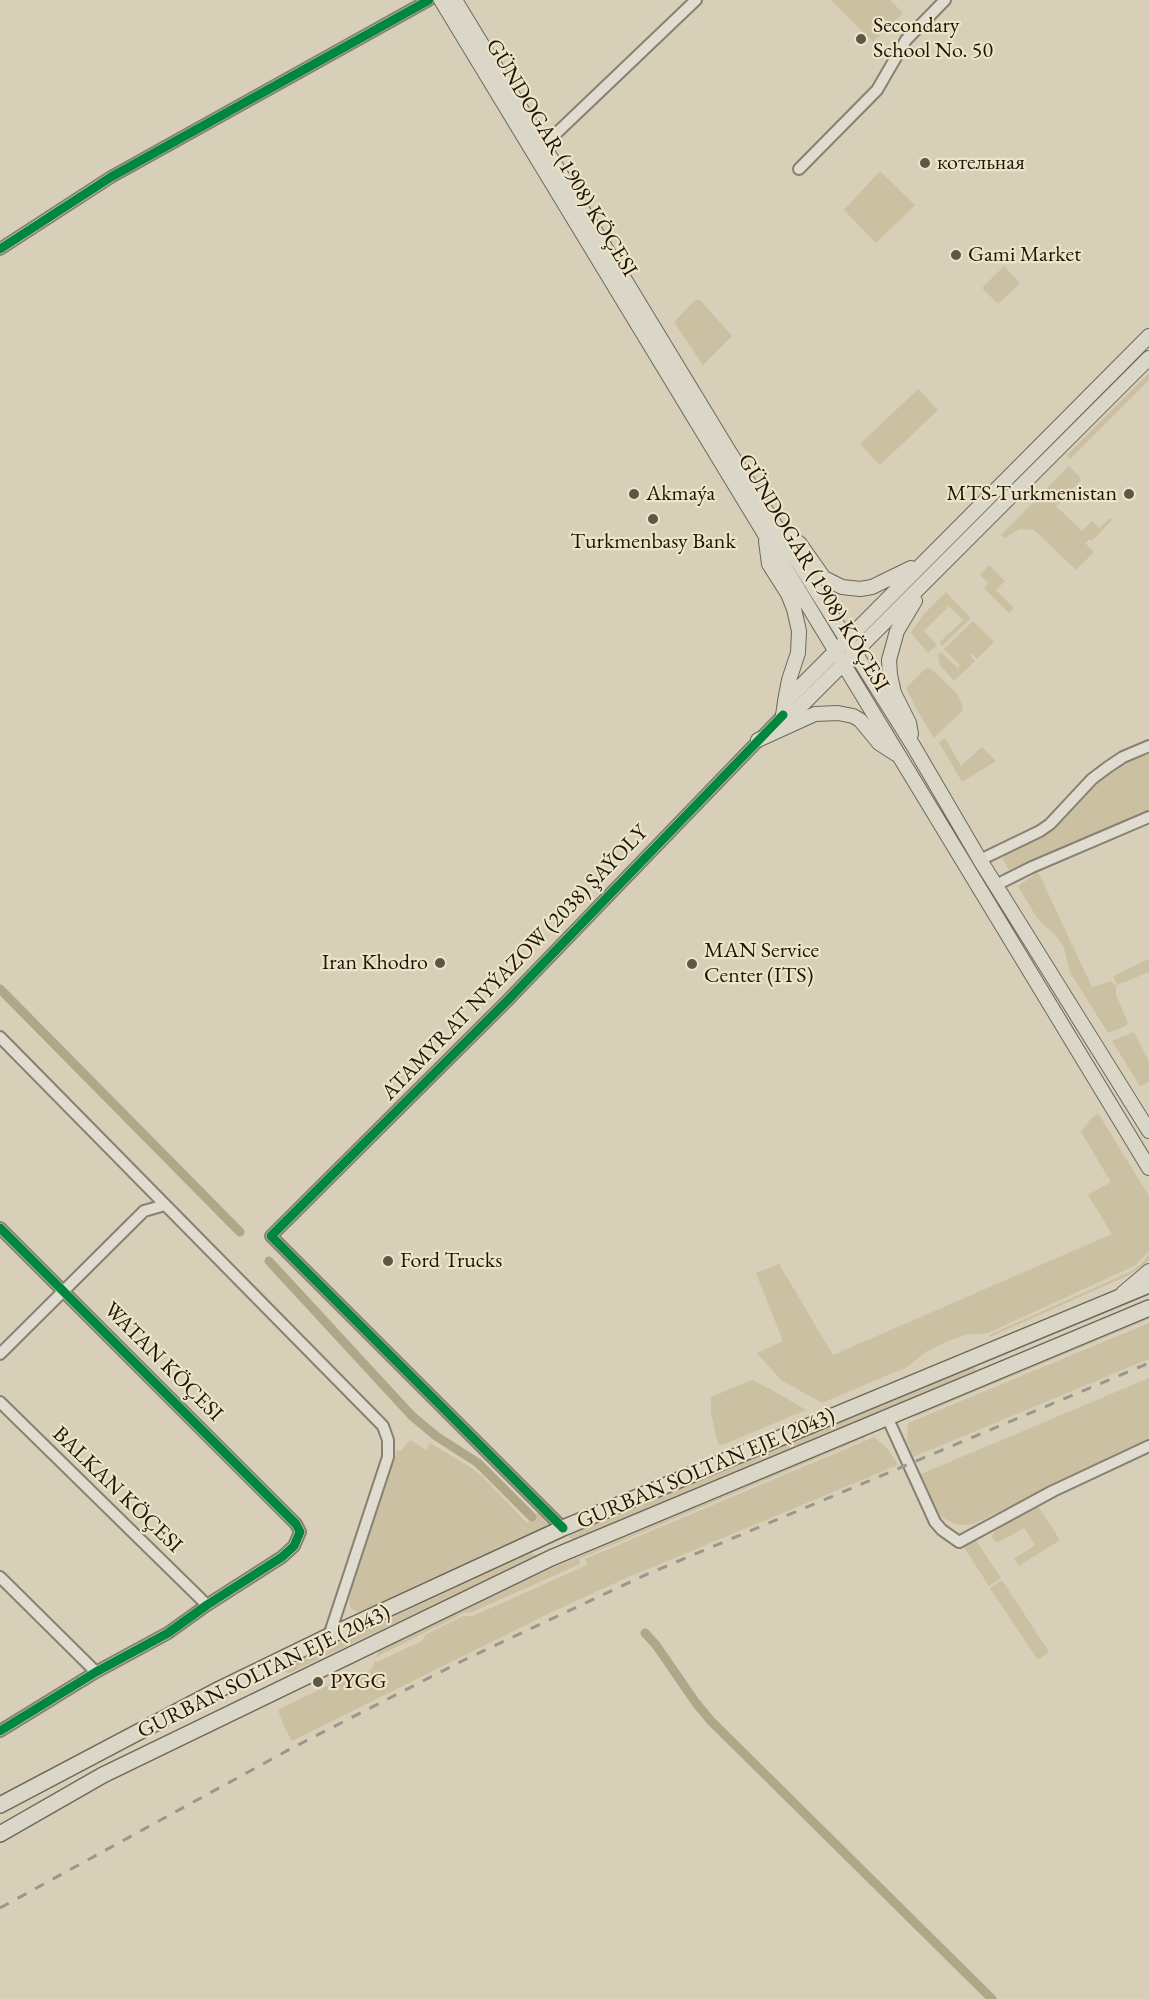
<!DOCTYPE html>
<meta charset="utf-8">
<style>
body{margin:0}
canvas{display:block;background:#d7cfb7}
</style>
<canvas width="1149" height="1999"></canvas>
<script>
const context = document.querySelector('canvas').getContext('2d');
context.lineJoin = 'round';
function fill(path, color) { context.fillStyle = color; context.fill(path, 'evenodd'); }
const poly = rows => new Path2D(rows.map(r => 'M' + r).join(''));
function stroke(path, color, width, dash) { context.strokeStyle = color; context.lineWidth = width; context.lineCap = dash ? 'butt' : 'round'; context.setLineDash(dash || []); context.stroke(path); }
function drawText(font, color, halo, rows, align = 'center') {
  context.font = font + ' "EB Garamond",serif'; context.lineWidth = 4.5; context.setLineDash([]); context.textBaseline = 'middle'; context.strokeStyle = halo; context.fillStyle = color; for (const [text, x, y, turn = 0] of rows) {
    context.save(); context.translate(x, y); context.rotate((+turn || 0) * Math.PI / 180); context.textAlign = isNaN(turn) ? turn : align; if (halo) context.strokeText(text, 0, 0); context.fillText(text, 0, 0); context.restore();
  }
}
fill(poly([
 [831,0,890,0,903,13,873,42],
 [880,171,915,205,876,243,844,210],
 [1004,266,1020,283,998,304,982,288],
 [695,300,700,300,732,336,703,365,674,322],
 [1149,373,1149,380,1070,459,1067,455],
 [918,389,938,410,880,465,860,444],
 [1069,466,1080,477,1081,480,1056,506,1082,531,1092,521,1099,528,1110,518,1112,520,1092,541,1090,539,1085,543,1094,552,1076,570,1034,530,1019,529,1005,538,1001,535],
 [989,565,1005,581,996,590,1014,608,1009,613,984,588,988,583,980,575],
 [946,592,971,618,942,646,939,643,963,620,949,606,924,631,937,645,928,653,911,633,922,616],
 [973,621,994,642,977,659,972,654,970,655,975,661,954,681,940,665,938,655,941,652,958,668,960,665,944,649],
 [926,668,933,670,956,693,962,704,963,710,934,738,916,708,906,688],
 [945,738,961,766,982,747,996,761,962,782,939,742],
 [1149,751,1149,811,1009,870,1001,856,1051,831,1099,780,1123,763],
 [1032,872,1039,874,1092,987,1111,981,1116,986,1116,995,1128,1023,1126,1026,1108,1033,1070,972,1064,948,1058,938,1037,918,1018,886,1034,875],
 [1149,959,1149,972,1117,985,1113,976],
 [1134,1032,1149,1062,1149,1082,1140,1086,1112,1041],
 [1098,1113,1149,1196,1149,1251,1136,1265,988,1333,965,1335,946,1342,927,1351,907,1367,822,1403,781,1380,757,1353,783,1341,756,1273,779,1264,833,1355,1112,1234,1088,1195,1111,1182,1081,1132,1089,1121],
 [1149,1255,1149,1260,1146,1263,1131,1274,990,1337,989,1335,1130,1272,1141,1264],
 [1149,1317,1149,1319,915,1417,914,1415],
 [1149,1323,1149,1359,913,1457,907,1442,908,1423],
 [975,1367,976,1371,947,1384,573,1540,569,1537,570,1535],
 [1149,1378,1149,1440,973,1524,960,1525,948,1521,940,1515,921,1474],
 [752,1380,774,1391,806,1410,720,1446,717,1440,711,1414,711,1397],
 [865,1436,865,1438,579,1559,580,1564,472,1612,464,1613,376,1657,380,1649,534,1576],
 [874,1437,888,1449,898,1465,624,1579,552,1612,292,1741,284,1726,278,1710,335,1682,343,1682,365,1673,371,1670,375,1661,377,1662,422,1641,425,1635,463,1616,473,1616,587,1565,585,1559],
 [410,1440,426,1450,430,1443,470,1467,482,1476,527,1523,540,1511,553,1523,369,1610,356,1612,350,1607,349,1598,397,1450,401,1451],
 [1038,1506,1060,1540,1019,1566,1014,1559,1035,1545,1024,1528,999,1542,994,1541,992,1536,995,1531,1009,1522],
 [973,1540,977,1542,1001,1578,989,1586,963,1546],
 [531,1553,536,1555,534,1558,289,1673,285,1672,286,1667],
 [1002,1580,1049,1652,1038,1660,990,1588]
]), '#cbc0a1');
stroke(poly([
 [0,989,240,1232],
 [269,1261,412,1416,436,1436,478,1463,532,1517],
 [645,1633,656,1645,696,1703,711,1721,992,1999]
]), '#b0a688', 9);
const minor = poly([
 [543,146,696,0],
 [799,169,877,90,906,40,945,0],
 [0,249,111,177,429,0],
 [980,860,1040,831,1050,824,1092,779,1108,767,1123,757,1149,746],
 [996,885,1032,867,1149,817],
 [0,1037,383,1426,388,1440,388,1457,329,1636],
 [0,1228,296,1524,300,1532,294,1546,282,1557,207,1605,168,1633,96,1672,0,1731],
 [0,1354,144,1211,165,1205],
 [0,1402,207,1605],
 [887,1417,935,1522,942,1530,959,1542,1053,1491,1149,1446],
 [563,1528,271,1236,507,1001,783,715],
 [0,1577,96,1672]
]);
const major = poly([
 [441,0,1149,1168],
 [455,0,730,453,914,747,980,860,1149,1131],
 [1149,336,785,702,783,715,796,711,1149,358],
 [785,532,800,544,824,578,842,587,860,589,872,587,911,568],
 [766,541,769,564,788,594,794,609,799,631,798,653,789,680,785,701],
 [911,734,909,723,894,693,890,675,889,660,897,631,915,601],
 [758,740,815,714,838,713,853,716,860,720,879,743,896,754],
 [1123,1293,1149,1271]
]);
const highway = poly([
 [0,1805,220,1689,329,1636,563,1528,1149,1285],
 [0,1834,103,1775,551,1558,1149,1308]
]);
stroke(minor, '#878173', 14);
stroke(major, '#6d685b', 16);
stroke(highway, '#6d685b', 18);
stroke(minor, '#e0dcd0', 10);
stroke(major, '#dad6c8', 14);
stroke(highway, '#dad6c8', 15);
stroke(poly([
 [0,1908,292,1748,462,1661,643,1576,1149,1363]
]), '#9b978d', 3, [10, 10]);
stroke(poly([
 [0,249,111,177,429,0],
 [0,1228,296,1524,300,1532,294,1546,282,1557,207,1605,168,1633,96,1672,0,1731],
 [563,1528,271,1236,507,1001,783,715]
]), '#00873e', 9);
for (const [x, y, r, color] of [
 [861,39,6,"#5e5647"],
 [925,163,6,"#5e5647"],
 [956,255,6,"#5e5647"],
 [634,494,6,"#5e5647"],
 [1129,494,6,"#5e5647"],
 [653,519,6,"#5e5647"],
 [440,963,6,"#5e5647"],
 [692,964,6,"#5e5647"],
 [388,1261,6,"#5e5647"],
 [318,1682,6,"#5e5647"]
]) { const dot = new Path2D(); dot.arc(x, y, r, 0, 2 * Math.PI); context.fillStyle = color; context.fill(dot); stroke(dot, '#ede4c8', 2); }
drawText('22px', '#1d150a', '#ede4c8', [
 ["Secondary",873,26],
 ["School No. 50",873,51],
 ["котельная",937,163],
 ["Gami Market",968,255],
 ["Аkmaýa",646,494],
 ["MTS-Turkmenistan",1117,494,"right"],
 ["Turkmenbasy Bank",653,542,"center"],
 ["MAN Service",704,951],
 ["Center (ITS)",704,976],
 ["Iran Khodro",428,963,"right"],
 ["Ford Trucks",400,1261],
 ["PYGG",330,1682]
], 'left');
drawText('22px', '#1d150a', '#ede4c8', [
 ["GÜNDOGAR (1908) KÖÇESI",561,158,59],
 ["GÜNDOGAR (1908) KÖÇESI",813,573,59],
 ["ATAMYRAT NYÝAZOW (2038) ŞAÝOLY",515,963,-46],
 ["WATAN KÖÇESI",163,1362,45],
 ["GURBAN SOLTAN EJE (2043)",706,1469,-23],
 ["BALKAN KÖÇESI",117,1490,44],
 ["GURBAN SOLTAN EJE (2043)",264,1672,-26]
]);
</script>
